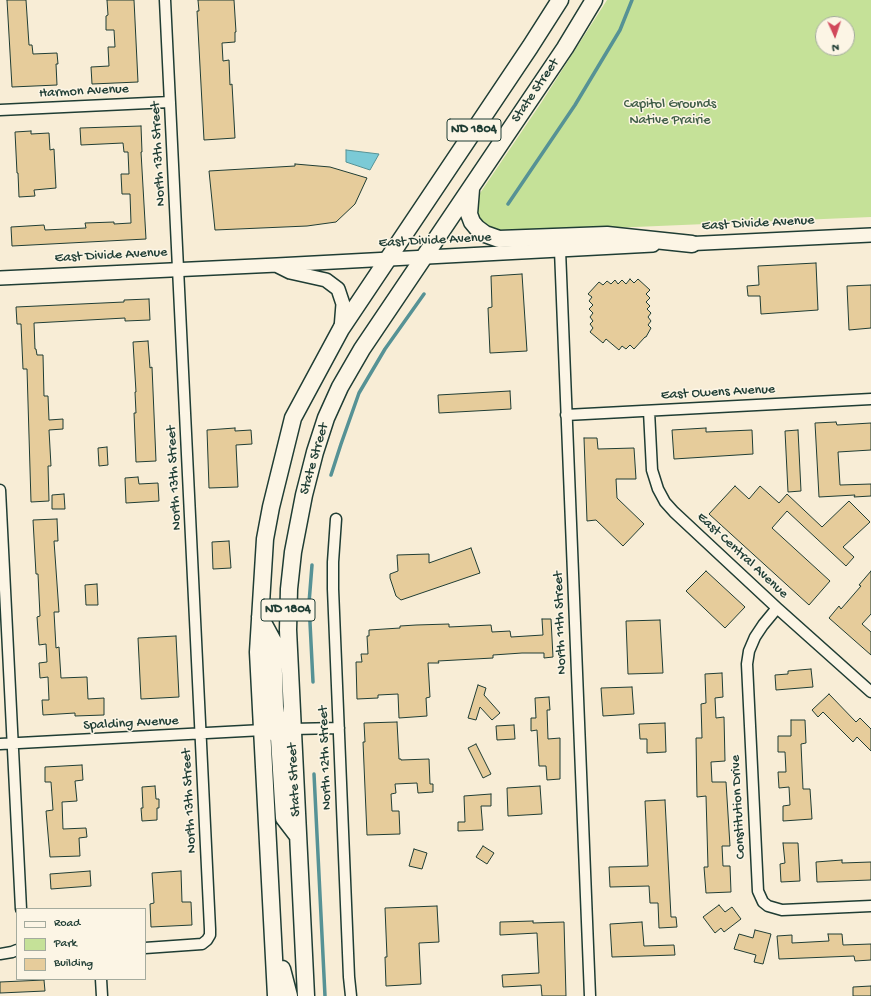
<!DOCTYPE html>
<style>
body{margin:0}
#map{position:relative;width:871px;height:996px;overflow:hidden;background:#f8edd6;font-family:"Gochi Hand",sans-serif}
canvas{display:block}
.legend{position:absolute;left:16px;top:908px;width:130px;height:72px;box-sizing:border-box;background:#fcf5e5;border:1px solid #a4ab9e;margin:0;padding:5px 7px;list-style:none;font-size:12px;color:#1f3d34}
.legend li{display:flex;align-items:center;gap:8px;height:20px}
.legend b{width:20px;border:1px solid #a4ab9e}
.north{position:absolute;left:815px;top:16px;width:40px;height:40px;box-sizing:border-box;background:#fcf5e5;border:1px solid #a4ab9e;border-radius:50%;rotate:177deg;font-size:11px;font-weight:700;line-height:16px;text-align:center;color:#1f3d34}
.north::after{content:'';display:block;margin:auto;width:14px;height:18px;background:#d1495b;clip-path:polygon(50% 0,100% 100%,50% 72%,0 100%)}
</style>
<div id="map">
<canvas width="871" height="996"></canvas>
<ul class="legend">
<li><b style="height:5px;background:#fcf5e5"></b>Road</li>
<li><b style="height:11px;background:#c5e198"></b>Park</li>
<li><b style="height:11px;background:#e6cc9b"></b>Building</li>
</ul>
<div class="north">N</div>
</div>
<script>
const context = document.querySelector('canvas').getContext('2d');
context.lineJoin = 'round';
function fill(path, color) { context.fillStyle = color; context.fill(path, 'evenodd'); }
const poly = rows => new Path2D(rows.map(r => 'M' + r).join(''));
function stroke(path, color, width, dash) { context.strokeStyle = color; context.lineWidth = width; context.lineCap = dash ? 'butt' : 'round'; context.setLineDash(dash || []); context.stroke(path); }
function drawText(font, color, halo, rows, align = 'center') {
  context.font = font + ' "Gochi Hand",sans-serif'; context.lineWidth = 3; context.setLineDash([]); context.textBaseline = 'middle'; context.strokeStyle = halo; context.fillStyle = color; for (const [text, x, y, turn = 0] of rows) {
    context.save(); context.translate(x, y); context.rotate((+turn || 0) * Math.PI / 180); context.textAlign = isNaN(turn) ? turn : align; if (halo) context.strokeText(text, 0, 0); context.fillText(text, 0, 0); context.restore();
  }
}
fill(poly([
 [607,0,871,0,871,217,493,233,474,220,474,202,541,103],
 [823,24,847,24,847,48,823,48]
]), '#c5e198');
const water = poly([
 [346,150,379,154,370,170,346,162,346,150]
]);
fill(water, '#7bcad6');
stroke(water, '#569295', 1);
stroke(poly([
 [508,204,575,105,620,30,632,0],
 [331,475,341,444,359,393,385,349,424,294],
 [312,565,309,603,313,682],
 [314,774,325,996]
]), '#569295', 3.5);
const building = poly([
 [7,0,26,0,29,45,32,45,33,54,57,53,58,64,56,64,57,85,12,87,7,0],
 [107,0,134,0,138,82,92,84,91,67,109,66,108,47,115,47,114,30,106,30,106,16,108,15,107,0],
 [198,0,234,0,236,32,235,32,235,42,222,43,223,61,229,60,230,85,232,84,235,138,204,140,197,11,199,11,198,0],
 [141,126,142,152,141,152,146,239,12,246,11,227,44,225,45,230,86,228,85,223,114,222,114,224,131,223,130,194,122,194,121,174,129,174,128,152,124,152,123,143,81,145,80,128,141,126],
 [31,131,31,134,49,133,50,150,54,149,56,188,34,190,35,196,19,197,18,173,17,173,15,132,31,131],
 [295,164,330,167,367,178,355,204,336,222,307,226,215,230,209,171,295,166,295,164],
 [816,263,818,310,761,314,760,296,748,296,747,286,759,285,758,266,816,263],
 [522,274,527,351,490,353,488,308,492,307,491,276,522,274],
 [630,279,634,283,638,279,650,290,646,294,650,298,646,302,650,306,647,309,651,313,648,317,651,321,648,325,651,328,646,337,645,337,634,349,630,345,626,349,622,346,619,350,606,339,603,343,590,332,593,328,590,324,593,321,590,317,593,313,589,309,593,305,589,301,592,297,588,294,599,282,603,285,607,281,611,284,615,280,618,284,622,280,626,284,630,279],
 [871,285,871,328,849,330,847,286,871,285],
 [149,299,150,320,125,321,125,318,34,323,35,349,36,349,37,355,43,355,44,396,48,396,49,420,63,419,63,429,49,430,51,466,48,466,49,501,31,502,27,369,23,369,21,324,17,324,16,307,124,302,124,300,149,299],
 [148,341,150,368,152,367,156,461,136,462,134,413,136,413,135,392,136,392,133,342,148,341],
 [510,391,511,409,439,413,438,395,510,391],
 [836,422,837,425,871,423,871,450,838,452,840,485,871,484,871,496,854,497,855,495,819,497,815,423,836,422],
 [235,428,235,431,251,430,252,444,236,445,238,487,209,488,207,430,235,428],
 [706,428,706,432,752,430,753,454,674,459,672,430,706,428],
 [798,430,801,491,788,492,785,431,798,430],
 [584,438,597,438,598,449,634,448,636,479,616,479,617,498,644,524,623,546,596,520,587,521,584,438],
 [107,447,108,465,99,466,98,448,107,447],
 [138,477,139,484,158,483,159,501,126,503,125,478,138,477],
 [735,486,749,499,760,486,779,503,787,494,822,527,849,501,870,522,843,547,854,557,846,566,787,511,772,528,830,581,809,605,709,514,735,486],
 [64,494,65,509,52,509,52,495,64,494],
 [57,519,58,541,54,541,59,612,54,612,56,648,59,647,61,678,87,677,88,699,104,698,104,715,75,716,75,713,43,715,42,700,49,700,48,677,40,678,39,663,47,662,46,644,39,645,37,617,40,616,38,574,36,574,33,520,57,519],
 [229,541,231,568,213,569,212,542,229,541],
 [471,548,480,573,401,600,396,596,390,578,390,574,398,571,397,555,429,554,429,563,471,548],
 [706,571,745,607,725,628,686,591,706,571],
 [871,571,871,614,862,624,871,632,871,655,829,618,839,606,841,609,861,586,859,585,871,571],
 [97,584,98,605,86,605,85,585,97,584],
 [542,619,551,619,553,657,544,658,544,653,522,653,493,655,493,658,438,661,439,663,428,663,430,697,426,698,427,716,399,718,398,694,378,695,378,698,357,699,356,662,362,662,361,654,368,654,367,636,369,636,369,630,400,628,400,626,416,625,449,624,449,627,491,625,492,632,510,631,511,637,543,635,542,619],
 [660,620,663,673,628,674,626,621,660,620],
 [176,636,179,697,141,699,138,638,176,636],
 [811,669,813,687,776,690,775,675,788,674,788,671,811,669],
 [722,673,723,697,715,698,716,718,724,717,725,761,711,762,712,782,726,782,730,846,722,846,723,866,730,866,731,892,706,893,704,867,708,867,706,796,697,797,696,738,702,738,701,704,706,703,705,674,722,673],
 [478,685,486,688,484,695,500,713,492,720,480,707,476,720,468,718,478,685],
 [632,687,634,714,603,716,601,688,632,687],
 [829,694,856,722,860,718,871,729,871,751,857,737,853,742,823,712,818,717,812,710,829,694],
 [549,697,550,710,547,710,548,739,560,738,560,779,547,780,546,766,539,766,537,730,531,731,531,718,536,718,535,698,549,697],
 [791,720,805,720,806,743,801,744,803,789,810,789,812,819,783,821,783,806,790,805,789,787,779,788,778,772,786,772,785,752,778,752,778,736,791,736,791,720],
 [397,722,399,759,401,759,401,760,429,759,430,784,433,784,433,792,418,793,417,783,395,784,396,793,391,794,392,811,399,811,400,834,367,835,363,742,365,742,364,723,397,722],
 [665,723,666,752,647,753,647,739,640,739,639,724,665,723],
 [514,725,515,739,497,740,496,726,514,725],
 [476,744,491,774,483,778,468,748,476,744],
 [82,765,83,780,75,781,77,801,62,802,63,829,86,828,87,837,79,838,80,856,50,857,46,811,53,810,51,782,45,782,45,767,82,765],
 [155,786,156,799,159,799,159,808,157,808,157,820,142,821,141,808,143,808,142,787,155,786],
 [540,786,542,814,508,816,507,788,540,786],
 [491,794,491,806,481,806,483,830,458,831,458,822,465,822,464,796,491,794],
 [665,800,671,917,676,917,677,927,659,928,658,903,650,903,649,886,610,887,609,867,648,866,645,801,665,800],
 [783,843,798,843,800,881,781,882,780,864,785,863,783,843],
 [483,846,494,853,487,864,476,857,483,846],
 [414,849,427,853,422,869,409,866,414,849],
 [842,860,842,863,871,862,871,880,817,882,816,862,842,860],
 [90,871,91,886,51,889,50,874,90,871],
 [181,871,182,902,191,902,192,925,151,927,150,904,154,903,152,873,181,871],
 [719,905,725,912,732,907,741,919,724,932,721,928,715,933,703,917,719,905],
 [437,906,439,942,419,943,421,984,386,986,385,957,387,957,385,908,437,906],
 [533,921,533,923,564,922,566,996,542,996,541,985,503,987,502,975,539,973,537,933,500,935,500,922,533,921],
 [642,922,644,946,674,945,675,955,612,957,610,924,642,922],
 [755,930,771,934,763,964,754,962,756,955,734,949,739,934,753,938,755,930],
 [828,934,842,934,843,945,871,944,871,960,855,961,854,956,779,959,777,936,792,935,792,943,829,941,828,934],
 [44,980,45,991,0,993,0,982,44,980],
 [871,986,871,996,853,996,853,987,871,986]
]);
fill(building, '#e6cc9b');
stroke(building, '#1f3d34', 1);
const minor = poly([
 [0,110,170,102],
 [560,250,590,996],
 [649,411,652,470,658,489,665,502,674,512,777,608,871,692],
 [566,415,871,399],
 [0,490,21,909],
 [336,519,333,562,333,589,349,977,351,996],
 [777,608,763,625,755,637,749,651,747,664,758,891,763,902,768,906,782,910,871,906],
 [292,729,339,728],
 [0,744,263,730],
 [145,948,202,944,207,940,210,935,210,929,165,0],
 [0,954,12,952,17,950],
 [101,979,102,996]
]);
const tertiary = poly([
 [683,244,871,235],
 [278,266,290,272,326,280,338,289,343,304,341,329],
 [0,278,277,265,653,245]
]);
const primary = poly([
 [471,189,469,214,472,222,477,228,485,234,499,239,607,235,692,244],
 [260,617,273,641,275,707,277,719,279,724,285,728,292,729],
 [263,730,272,731,276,733,279,738,284,818,297,835],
 [282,969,289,996],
 [276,996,258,652,265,539,271,507,293,418,341,329,530,47,560,0],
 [306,996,288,630,289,589,293,552,304,495,315,452,326,418,340,387,362,349,565,48,594,0]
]);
stroke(minor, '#1f3d34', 13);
stroke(tertiary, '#1f3d34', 16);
stroke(primary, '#1f3d34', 19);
stroke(minor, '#fcf5e5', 10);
stroke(tertiary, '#fcf5e5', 13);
stroke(primary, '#fcf5e5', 16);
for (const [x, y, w] of [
 [474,130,54],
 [288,610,54]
]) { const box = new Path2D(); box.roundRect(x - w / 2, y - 11, w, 22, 3); context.fillStyle = '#fcf5e5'; context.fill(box); stroke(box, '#1f3d34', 1); }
drawText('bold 13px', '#1f3d34', null, [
 ["ND 1804",474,130],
 ["ND 1804",288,610]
]);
drawText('14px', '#1f3d34', '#fcf5e5', [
 ["State Street",536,91,-56],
 ["Harmon Avenue",84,92,-3],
 ["North 13th Street",159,154,-93],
 ["East Divide Avenue",758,224,-3],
 ["East Divide Avenue",435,241,-3],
 ["East Divide Avenue",111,256,-3],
 ["East Owens Avenue",718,393,-3],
 ["State Street",315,459,-74],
 ["North 13th Street",175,478,-93],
 ["East Central Avenue",742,556,43],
 ["North 11th Street",561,623,-92],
 ["Spalding Avenue",131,724,-3],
 ["North 12th Street",326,758,-92],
 ["State Street",295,780,-93],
 ["North 13th Street",190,801,-93],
 ["Constitution Drive",739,807,-93]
]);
drawText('14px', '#405e48', '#fcf5e5', [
 ["Capitol Grounds",670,105],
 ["Native Prairie",670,121]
]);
</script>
